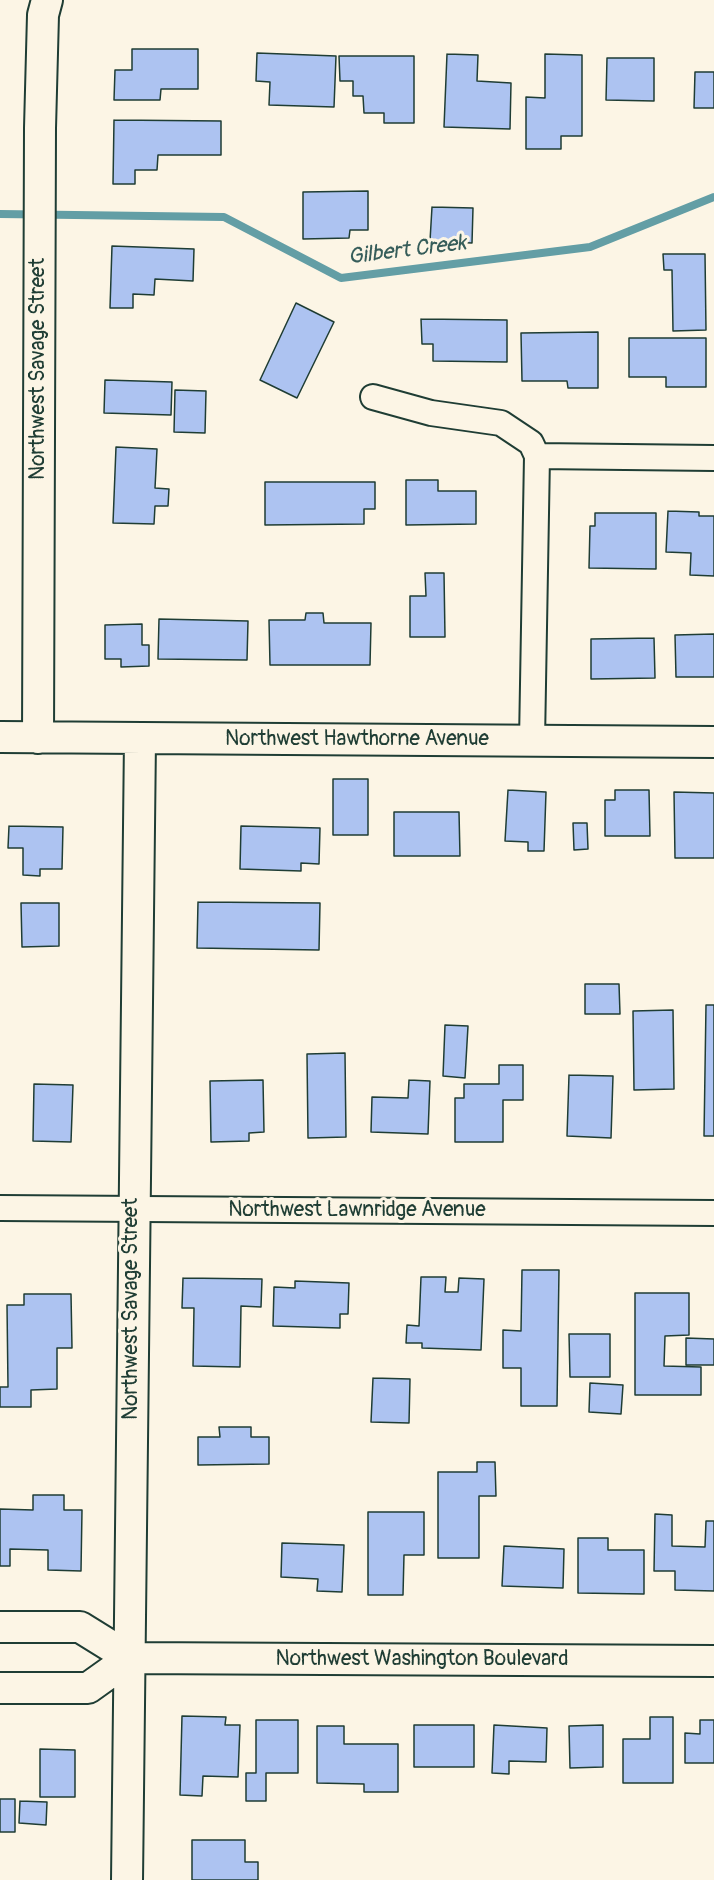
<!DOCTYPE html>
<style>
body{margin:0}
canvas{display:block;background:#fcf5e5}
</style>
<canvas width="714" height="1880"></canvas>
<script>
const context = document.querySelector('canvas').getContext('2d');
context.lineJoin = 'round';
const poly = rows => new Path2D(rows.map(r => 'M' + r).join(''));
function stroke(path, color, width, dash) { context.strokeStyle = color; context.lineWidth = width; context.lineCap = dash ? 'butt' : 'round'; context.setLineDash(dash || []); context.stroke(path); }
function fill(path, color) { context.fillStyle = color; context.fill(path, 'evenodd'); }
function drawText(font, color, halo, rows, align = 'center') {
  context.font = font + ' Pangolin,sans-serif'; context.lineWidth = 6; context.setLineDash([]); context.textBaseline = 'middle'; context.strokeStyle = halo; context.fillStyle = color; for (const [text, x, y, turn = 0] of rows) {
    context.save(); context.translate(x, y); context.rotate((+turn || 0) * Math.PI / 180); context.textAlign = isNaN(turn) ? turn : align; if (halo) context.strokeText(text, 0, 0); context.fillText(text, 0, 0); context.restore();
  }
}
stroke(poly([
 [0,214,224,217,341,278,590,247,714,197]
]), '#639ea5', 8);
const building = poly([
 [132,49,198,49,198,89,161,89,160,100,114,100,115,70,132,70,132,49],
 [257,53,336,56,334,107,269,105,270,82,256,81,257,53],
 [447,54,478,55,477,81,511,83,510,129,444,127,447,54],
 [545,54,582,55,582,136,561,136,561,149,526,149,526,97,545,98,545,54],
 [339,56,414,56,414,123,384,123,384,113,364,113,363,96,353,96,353,81,340,81,339,56],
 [607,58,654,58,654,101,606,100,607,58],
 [695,72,714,72,714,108,694,108,695,72],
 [114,120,221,121,221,155,158,155,157,170,135,170,135,184,113,184,114,120],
 [368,191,368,230,350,230,349,238,303,239,303,192,368,191],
 [432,207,473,208,472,243,430,241,432,207],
 [112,246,194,249,193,281,155,279,154,295,133,294,133,308,110,308,112,246],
 [663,254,705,254,706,330,673,331,672,270,664,270,663,254],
 [296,303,334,322,297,398,260,380,296,303],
 [421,319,507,320,507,362,433,361,433,344,422,344,421,319],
 [598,332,598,388,568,388,567,381,522,381,521,333,598,332],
 [629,338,706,338,706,387,666,387,666,377,629,377,629,338],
 [105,380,172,382,171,415,104,413,105,380],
 [175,390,206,391,205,433,174,432,175,390],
 [116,447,157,449,155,488,169,489,168,506,155,506,154,524,113,523,116,447],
 [406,480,438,480,438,491,476,491,476,524,406,525,406,480],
 [265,482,375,482,375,509,364,509,364,524,265,525,265,482],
 [668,511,699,512,699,516,714,516,714,576,690,575,691,553,666,552,668,511],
 [595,513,656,513,656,569,589,568,590,526,595,526,595,513],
 [425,573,444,573,445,637,410,637,410,596,426,596,425,573],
 [306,613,323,613,324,623,371,623,370,665,270,665,269,620,305,620,306,613],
 [159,619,248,621,247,660,158,659,159,619],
 [142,624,142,645,149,645,149,666,121,667,121,659,105,659,105,625,142,624],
 [714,634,714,677,676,677,675,635,714,634],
 [654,638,655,678,591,679,591,639,654,638],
 [333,779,368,779,368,835,333,835,333,779],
 [508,790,546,792,544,851,528,851,528,842,505,841,508,790],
 [615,790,649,790,650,836,605,836,605,800,615,800,615,790],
 [674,792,714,793,714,858,675,858,674,792],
 [394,812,459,812,460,856,394,856,394,812],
 [573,823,587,823,588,849,574,850,573,823],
 [9,826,63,827,62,869,40,869,40,876,23,875,23,848,8,848,9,826],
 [241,826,320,828,319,864,301,863,301,871,240,869,241,826],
 [198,902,320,903,319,950,197,948,198,902],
 [21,903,59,903,59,946,22,947,21,903],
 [585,984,619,984,620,1014,585,1014,585,984],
 [706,1005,714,1005,714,1136,704,1136,706,1005],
 [673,1010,674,1089,634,1090,633,1011,673,1010],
 [445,1025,468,1026,465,1078,443,1076,445,1025],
 [345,1053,346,1137,308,1138,307,1054,345,1053],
 [499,1065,523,1065,523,1100,503,1100,503,1142,455,1142,455,1098,464,1098,464,1084,499,1084,499,1065],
 [569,1075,613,1076,611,1138,567,1136,569,1075],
 [263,1080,264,1132,249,1133,249,1141,211,1142,210,1081,263,1080],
 [409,1080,430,1081,428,1134,371,1132,372,1097,408,1098,409,1080],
 [34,1084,73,1085,71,1142,33,1141,34,1084],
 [522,1270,559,1270,557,1406,521,1406,521,1368,503,1368,503,1330,521,1331,522,1270],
 [421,1277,446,1277,445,1292,458,1292,459,1278,484,1279,481,1350,422,1348,422,1343,406,1343,407,1325,419,1326,421,1277],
 [183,1278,262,1279,261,1307,241,1306,240,1367,193,1366,194,1308,182,1308,183,1278],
 [295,1281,349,1283,348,1314,340,1314,340,1328,273,1326,274,1287,295,1288,295,1281],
 [635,1293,689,1293,689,1335,665,1336,664,1366,701,1367,701,1395,635,1395,635,1293],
 [24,1294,71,1294,72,1348,57,1348,57,1389,31,1390,31,1407,0,1407,0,1387,8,1387,7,1305,24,1305,24,1294],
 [569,1334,610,1334,610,1377,570,1377,569,1334],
 [686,1338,714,1339,714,1365,686,1365,686,1338],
 [373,1378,410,1379,409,1423,371,1422,373,1378],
 [590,1383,623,1385,621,1414,589,1412,590,1383],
 [219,1427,251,1427,251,1437,269,1437,269,1464,198,1465,198,1437,220,1437,219,1427],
 [477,1462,495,1462,496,1496,479,1496,479,1558,438,1558,438,1472,477,1472,477,1462],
 [33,1495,64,1495,64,1510,82,1510,81,1571,48,1570,48,1550,10,1549,10,1566,0,1566,0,1509,33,1510,33,1495],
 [368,1512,424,1512,424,1555,404,1555,403,1595,368,1595,368,1512],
 [655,1514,672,1515,672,1546,705,1547,706,1521,714,1521,714,1591,675,1590,675,1571,654,1571,655,1514],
 [578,1538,608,1538,608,1550,644,1550,644,1594,578,1593,578,1538],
 [282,1543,344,1545,342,1592,317,1591,318,1579,281,1577,282,1543],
 [504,1546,564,1549,563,1588,502,1586,504,1546],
 [182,1716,226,1717,225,1725,240,1725,238,1777,203,1776,202,1796,180,1795,182,1716],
 [650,1717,673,1717,673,1783,623,1783,623,1739,650,1739,650,1717],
 [256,1720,298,1720,298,1773,266,1773,266,1801,246,1801,246,1773,256,1773,256,1720],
 [700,1720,714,1720,714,1763,685,1763,685,1733,700,1734,700,1720],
 [414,1725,474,1725,474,1767,414,1767,414,1725],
 [494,1725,547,1728,546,1762,509,1761,509,1774,492,1773,494,1725],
 [603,1725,603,1767,570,1768,569,1726,603,1725],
 [317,1726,344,1726,344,1744,398,1744,398,1792,364,1792,364,1784,317,1783,317,1726],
 [40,1749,75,1750,75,1797,40,1797,40,1749],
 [0,1799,15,1799,15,1832,0,1832,0,1799],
 [20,1801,47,1802,46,1825,19,1823,20,1801],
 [192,1840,245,1840,245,1862,258,1862,258,1880,192,1880,192,1840]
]);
fill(building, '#adc3f1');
stroke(building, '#1f3d34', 1.5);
const minor = poly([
 [373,397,431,413,501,423,531,443,537,456,532,741],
 [537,456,714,458],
 [0,1208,714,1213]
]);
const tertiary = poly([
 [0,737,714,742],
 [38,738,40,128,43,15,47,0],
 [0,1627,80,1627,130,1658,714,1661],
 [0,1688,88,1688,130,1658],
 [127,1880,140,739]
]);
stroke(minor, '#1f3d34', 28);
stroke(tertiary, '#1f3d34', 34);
stroke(minor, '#fcf5e5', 24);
stroke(tertiary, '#fcf5e5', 30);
drawText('21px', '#1f3d34', '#fcf5e5', [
 ["Northwest Savage Street",39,369,-90],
 ["Northwest Hawthorne Avenue",357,740],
 ["Northwest Lawnridge Avenue",357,1211],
 ["Northwest Savage Street",132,1309,-90],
 ["Northwest Washington Boulevard",422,1660]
]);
drawText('italic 22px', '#365d5a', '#fcf5e5', [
 ["Gilbert Creek",407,251,-7]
]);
</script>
